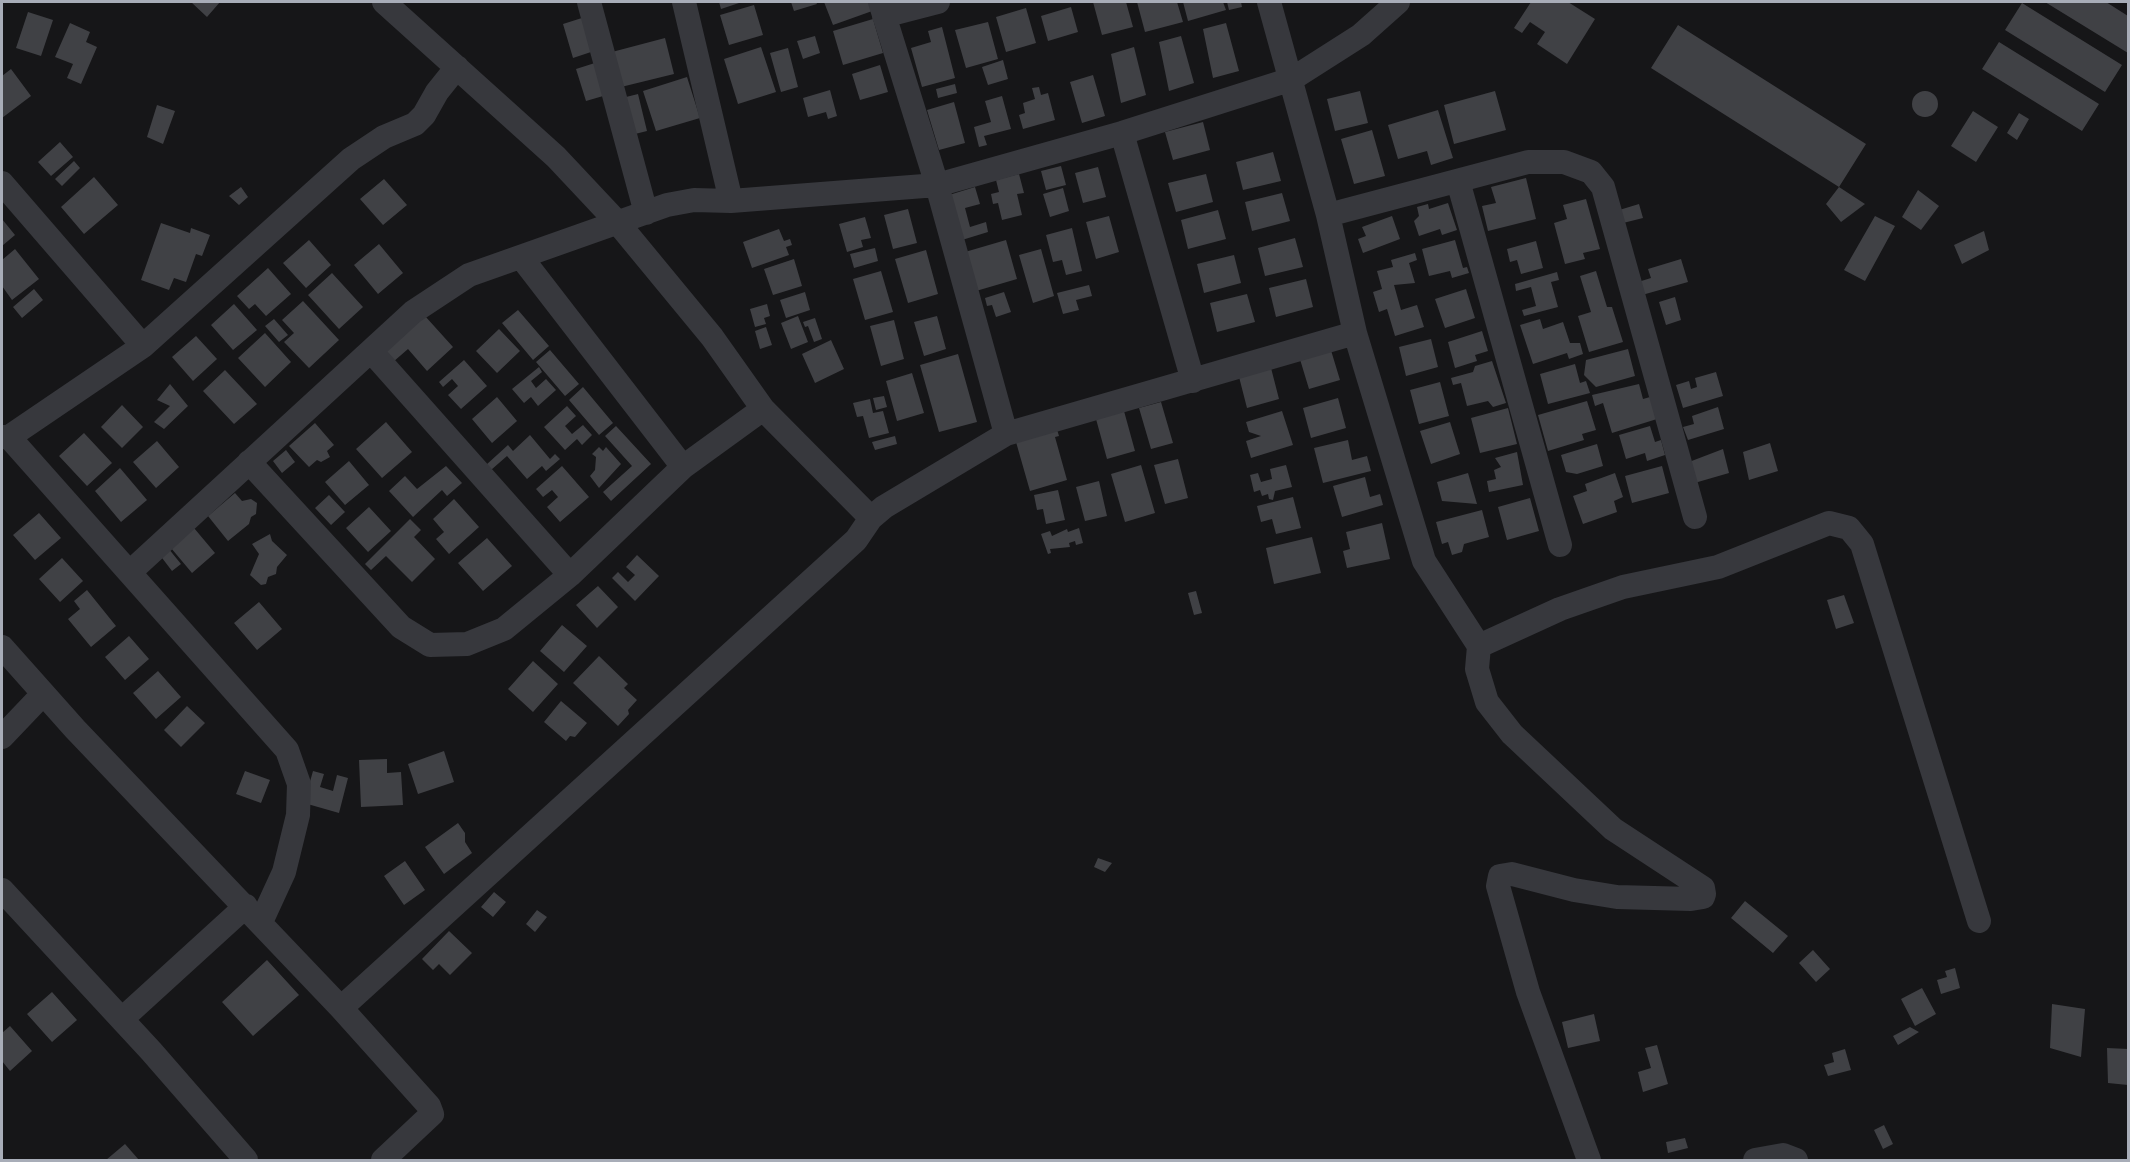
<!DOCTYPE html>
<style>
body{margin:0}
#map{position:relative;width:2130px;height:1162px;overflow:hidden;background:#161618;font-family:Jost,sans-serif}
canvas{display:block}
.frame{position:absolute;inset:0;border:3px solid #a8adb8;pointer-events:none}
</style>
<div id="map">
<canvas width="2130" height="1162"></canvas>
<div class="frame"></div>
</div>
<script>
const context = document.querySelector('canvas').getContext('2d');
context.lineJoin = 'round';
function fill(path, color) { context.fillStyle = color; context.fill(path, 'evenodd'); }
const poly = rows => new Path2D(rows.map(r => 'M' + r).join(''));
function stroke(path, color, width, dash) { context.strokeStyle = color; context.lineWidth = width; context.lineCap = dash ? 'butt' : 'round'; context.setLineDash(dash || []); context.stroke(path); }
fill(poly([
 [191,2,220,2,207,17],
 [719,2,742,2,721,9],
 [791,2,816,2,817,4,794,11],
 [824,2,872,2,875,10,833,25],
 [1093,2,1126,2,1133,27,1102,35],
 [1137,2,1177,2,1183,22,1145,32],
 [1183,2,1223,2,1226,10,1188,21],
 [1227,2,1241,2,1242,7,1229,10],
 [1531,2,1568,2,1595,19,1567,64,1537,44,1545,32,1530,22,1522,33,1514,28],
 [2045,2,2106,2,2128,16,2128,53],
 [2022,3,2122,65,2105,92,2005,30],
 [754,5,763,35,729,45,720,15],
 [1071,7,1078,32,1048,41,1041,16],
 [1026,8,1036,43,1006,52,996,17],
 [28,12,53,20,41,56,16,48],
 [585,17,594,51,573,58,563,24],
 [873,19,883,53,843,65,833,31],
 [988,22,998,59,966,68,955,30],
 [70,23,90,32,86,42,97,47,81,84,67,78,73,64,55,57],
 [1226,23,1239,71,1213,78,1203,29],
 [1678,25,1866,144,1839,187,1651,68],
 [942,27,955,78,922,87,911,48,931,42,928,31],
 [815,36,820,53,803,59,797,41],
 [1181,36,1194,83,1169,91,1159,42],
 [665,38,674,74,621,87,612,52],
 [1999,42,2099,104,2082,131,1982,69],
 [761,47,776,92,738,104,724,59],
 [1134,47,1146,95,1121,103,1111,54],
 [788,48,798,87,781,92,770,53],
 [1003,60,1008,79,988,85,982,67],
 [598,62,610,94,586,101,576,69],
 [880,65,888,92,860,100,852,74],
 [11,69,31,96,2,118,2,76],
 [1093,75,1105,116,1082,123,1070,82],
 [687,77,700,118,656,131,643,91],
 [955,84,957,93,938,98,936,89],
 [1039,87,1041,95,1048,93,1055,120,1023,129,1019,115,1025,113,1023,103,1035,99,1032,88],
 [830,90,837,116,828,119,826,112,808,117,803,98],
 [1360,91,1368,123,1335,131,1327,99],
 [1495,91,1506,130,1454,144,1444,105],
 '1912 104a13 13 0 1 1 26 0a13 13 0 1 1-26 0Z',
 [638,94,647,131,635,134,626,97],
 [1002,96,1011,129,984,136,987,145,979,147,974,127,991,122,985,101],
 [954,102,965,143,939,150,927,110],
 [157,105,175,111,163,144,147,137],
 [1438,110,1453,158,1431,165,1427,151,1398,159,1388,125],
 [1973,111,1998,127,1976,162,1951,146],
 [2019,113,2029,119,2017,140,2007,133],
 [1203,122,1210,150,1173,160,1165,132],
 [1372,130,1385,176,1354,184,1341,139],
 [60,142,73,157,51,176,38,162],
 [1273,152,1281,181,1243,190,1236,162],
 [74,161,80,168,62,186,55,179],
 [1061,166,1066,185,1046,190,1041,171],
 [1098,167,1106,197,1083,203,1075,173],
 [1019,174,1024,193,1017,194,1022,215,1002,220,998,203,993,204,991,194,999,192,996,180],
 [1206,174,1213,202,1176,212,1168,183],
 [94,177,118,205,84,234,61,207],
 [1526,178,1536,219,1488,231,1482,206,1496,203,1491,187],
 [384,179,407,205,383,225,360,199],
 [241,187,248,197,239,205,229,196],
 [975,187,980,204,965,208,970,227,986,222,988,232,962,240,949,195],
 [1839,187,1865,204,1841,222,1826,204],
 [1063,188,1069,211,1050,217,1043,194],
 [1918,190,1939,206,1921,230,1902,217],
 [1282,193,1290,221,1252,231,1245,202],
 [1586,199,1600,249,1583,253,1585,259,1565,264,1554,223,1567,219,1563,205],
 [1448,203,1457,230,1442,235,1440,229,1419,236,1414,221,1419,216,1417,207,1428,204,1429,209],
 [1639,204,1643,218,1619,224,1616,211],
 [908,209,917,243,893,249,884,215],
 [1218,210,1226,239,1188,249,1181,220],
 [1109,216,1119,252,1096,259,1086,222],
 [1392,216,1400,239,1363,253,1358,239,1366,236,1362,227],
 [1875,216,1895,226,1865,281,1844,270],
 [865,217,871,238,861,240,863,247,847,252,839,224],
 [2,219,15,235,2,246],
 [161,223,190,233,191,228,210,235,202,256,196,254,186,282,174,278,169,290,141,280],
 [1072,228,1082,271,1066,275,1062,260,1053,262,1046,235],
 [779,229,784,241,790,239,792,245,786,247,789,255,752,268,743,242],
 [1984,231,1989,250,1962,264,1954,245],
 [1295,238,1303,267,1265,276,1258,248],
 [309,240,331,265,306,288,283,263],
 [1006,240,1017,279,976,291,965,252],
 [1455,240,1463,268,1467,267,1469,273,1452,278,1450,271,1429,276,1422,249],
 [1536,241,1543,268,1521,274,1517,260,1510,262,1507,249],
 [379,244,403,273,378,294,354,265],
 [875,248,878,261,854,268,850,254],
 [15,249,39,279,12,300,2,286,2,260],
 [1041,249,1054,296,1033,303,1019,255],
 [926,250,938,294,908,303,895,259],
 [1415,253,1417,260,1409,263,1415,283,1394,285,1401,310,1417,305,1424,327,1395,336,1387,309,1379,312,1373,292,1382,289,1377,271,1393,267,1391,260],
 [1234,255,1241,283,1204,293,1197,264],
 [794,259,802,286,773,295,764,269],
 [1681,259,1688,282,1642,295,1638,282,1651,278,1648,269],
 [268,268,291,294,266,316,255,304,249,309,237,296],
 [881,271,893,312,865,320,853,279],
 [1596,271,1607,307,1612,307,1623,342,1589,352,1578,316,1591,312,1580,276],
 [1557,272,1559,280,1551,282,1558,307,1524,316,1522,310,1536,306,1531,287,1516,291,1515,284],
 [332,273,363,307,339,329,308,295],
 [1306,279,1313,307,1276,317,1269,288],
 [1089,285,1092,296,1076,300,1079,310,1063,314,1057,293],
 [34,289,43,300,22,318,13,307],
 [1466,289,1475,318,1445,328,1435,299],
 [805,292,810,310,786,318,780,300],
 [1004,292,1011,312,996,317,992,305,987,306,985,298],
 [1247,294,1255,322,1217,332,1210,303],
 [1675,297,1681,320,1666,325,1659,302],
 [303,301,339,340,309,368,284,342,294,333,282,320],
 [234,304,257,330,233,350,211,325],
 [767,304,770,316,764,318,766,324,755,327,750,309],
 [518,310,549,346,533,360,502,323],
 [425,316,453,347,427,371,408,349,393,362,384,352],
 [798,316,808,342,791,349,781,323],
 [937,316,946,349,924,356,914,322],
 [815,318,822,339,814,342,808,326,805,327,803,322],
 [274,319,288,335,279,342,265,326],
 [1540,319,1543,329,1563,322,1570,343,1580,343,1583,354,1569,359,1567,353,1533,364,1520,325],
 [894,320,904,359,881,366,870,326],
 [766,327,772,345,760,349,755,331],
 [499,329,520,351,497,373,476,351],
 [1482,331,1488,351,1475,355,1477,361,1455,368,1448,342],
 [265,333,291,362,265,387,238,358],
 [196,336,217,359,193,381,172,357],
 [1431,339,1438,367,1406,376,1399,347],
 [831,340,844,369,815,383,802,354],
 [1330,347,1340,380,1309,389,1299,356],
 [1628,349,1635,376,1596,387,1584,375,1586,360],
 [550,350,579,384,565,396,536,362],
 [958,354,977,422,939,432,920,365],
 [464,360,487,386,461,409,448,395,458,386,452,379,443,387,439,382],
 [1492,361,1506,403,1493,407,1488,401,1467,406,1461,383,1453,385,1451,378,1473,372,1475,366],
 [1270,364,1279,399,1247,408,1238,373],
 [1575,364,1580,383,1586,381,1590,393,1548,404,1540,374],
 [539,367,542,372,531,381,536,388,546,379,556,390,538,406,531,397,524,403,512,389],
 [225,370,257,404,234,424,203,391],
 [1716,372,1723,396,1683,408,1676,385,1689,381,1691,389,1697,387,1695,378],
 [912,373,924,413,897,421,886,381],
 [1440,382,1449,416,1419,424,1410,390],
 [170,384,188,406,164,429,154,422,170,406,157,400],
 [1639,384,1643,399,1650,397,1657,419,1612,433,1603,403,1595,406,1592,395],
 [583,387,613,423,599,435,569,400],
 [884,396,887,407,876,410,873,398],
 [497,397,517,421,492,443,472,419],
 [1338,398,1346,428,1311,438,1303,408],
 [870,399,873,413,883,411,889,433,869,438,863,416,857,417,853,403],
 [1587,401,1596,430,1582,434,1584,440,1548,451,1538,415],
 [1161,402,1173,443,1151,449,1139,408],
 [122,405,143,427,122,448,101,427],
 [567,406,576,416,565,426,572,434,583,425,592,435,582,445,577,439,565,450,544,427],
 [1718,407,1724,429,1688,440,1683,427,1694,424,1692,416],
 [1508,408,1517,444,1480,453,1471,418],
 [1124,411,1135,451,1107,459,1096,419],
 [1282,411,1293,445,1251,458,1246,441,1261,436,1249,432,1246,422],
 [386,422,412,452,382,478,356,449],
 [1450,422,1460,454,1431,464,1420,431],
 [315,423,334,445,327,451,330,457,321,462,317,460,309,467,289,446],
 [1055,423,1059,436,1055,437,1067,480,1030,491,1016,442],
 [616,426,651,464,611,501,603,492,632,466,605,436],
 [1650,426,1655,442,1661,440,1665,455,1647,461,1645,453,1626,459,1619,435],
 [84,433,112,463,87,486,59,456],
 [530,435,550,459,555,454,560,459,546,471,542,466,527,479,507,456,491,470,486,465,508,445,513,451],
 [895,436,897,444,875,450,872,442],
 [1348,440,1352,460,1367,456,1371,471,1323,483,1314,448],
 [157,441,179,467,156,488,133,462],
 [1770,443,1778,471,1749,480,1743,452],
 [1597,444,1603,466,1577,474,1566,472,1561,455],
 [599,447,603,451,606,447,621,464,599,488,590,476,595,470,596,457,592,454],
 [1723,449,1729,473,1691,484,1689,462],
 [286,450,295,462,282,473,273,461],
 [1517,452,1523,485,1489,492,1487,481,1496,479,1494,470,1501,467,1495,458],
 [1178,459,1188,498,1165,504,1154,465],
 [349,461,369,485,345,505,325,482],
 [1141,465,1155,513,1125,522,1111,474],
 [1286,465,1292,487,1275,491,1273,500,1269,499,1268,494,1262,496,1260,490,1254,492,1250,475,1258,473,1261,482,1272,479,1270,469],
 [446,466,462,483,447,496,442,490,413,517,389,491,405,476,417,489],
 [562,466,589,497,560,522,547,507,558,497,552,490,543,497,536,489],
 [1662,466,1669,493,1632,503,1625,476],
 [120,468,147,500,121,522,95,491],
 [1468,473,1477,504,1442,501,1437,482],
 [1615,473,1623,497,1614,501,1617,512,1583,524,1573,496,1587,491,1585,484],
 [1365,477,1370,497,1380,494,1383,505,1342,517,1333,486],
 [1099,481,1107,516,1085,521,1076,487],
 [1058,490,1065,520,1046,524,1043,509,1037,510,1034,495],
 [235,493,242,501,251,499,257,503,256,514,251,517,249,524,228,541,208,516],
 [329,495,345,512,331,525,315,508],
 [1293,497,1301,528,1276,534,1272,519,1261,522,1257,506],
 [1530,498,1539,531,1507,540,1498,507],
 [454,499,479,527,449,554,436,539,444,532,433,519],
 [369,507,391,531,368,552,346,528],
 [1482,510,1489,537,1464,544,1462,552,1452,555,1448,542,1442,544,1436,522],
 [39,513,61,538,35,560,13,535],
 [410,519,421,530,414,537,435,559,412,582,386,556,371,570,365,564],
 [1382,523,1390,559,1347,568,1343,551,1350,549,1346,532],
 [194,528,215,553,192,573,171,548],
 [1079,528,1083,543,1076,545,1075,541,1069,543,1070,547,1050,549,1051,553,1048,554,1041,534,1050,531,1052,536,1067,529,1068,532],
 [270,534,272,541,287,555,277,567,276,574,268,577,266,584,261,585,250,575,259,554,252,544],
 [1312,537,1321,573,1274,584,1266,548],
 [487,538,512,566,483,591,458,563],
 [164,543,181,564,172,571,156,550],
 [637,555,659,576,635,601,612,578,618,572,628,582,635,575,626,567],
 [62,558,83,581,60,602,39,579],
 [598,586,618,607,597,628,576,605],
 [87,590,116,626,91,647,68,619,80,609,74,601],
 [1196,591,1202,613,1194,615,1188,593],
 [1844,595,1854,623,1836,629,1827,600],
 [259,602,282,629,257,650,234,623],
 [562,625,587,646,564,672,540,651],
 [129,636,149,659,125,680,105,657],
 [599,656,628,684,624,688,637,700,628,710,629,714,618,726,573,683],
 [533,661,558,684,533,712,508,689],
 [158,671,181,697,156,719,133,693],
 [561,701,587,723,575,737,570,736,566,741,544,722],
 [187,706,205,723,181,747,164,730],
 [444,751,454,782,418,794,408,764],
 [387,759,387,773,401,772,403,805,361,807,359,760],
 [245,771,270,780,261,803,236,794],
 [313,771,324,774,320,787,333,791,337,775,348,778,339,813,304,803],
 [458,823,465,833,465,842,472,853,444,874,425,847],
 [1098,858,1112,863,1105,872,1094,867],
 [405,861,425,890,404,905,384,876],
 [494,892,506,902,493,917,481,907],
 [1745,901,1788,936,1773,953,1731,918],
 [537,910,547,917,535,932,526,924],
 [449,931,472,953,450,975,439,964,433,970,422,959],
 [1813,950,1830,969,1816,982,1799,963],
 [267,960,299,995,253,1036,222,1002],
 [1955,968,1960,988,1941,994,1937,980,1947,977,1945,971],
 [1922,988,1936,1014,1915,1026,1901,999],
 [52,992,77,1020,52,1042,27,1014],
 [2052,1004,2085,1009,2081,1057,2050,1048],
 [1594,1014,1600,1041,1568,1048,1562,1022],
 [10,1026,32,1051,10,1071,2,1061,2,1033],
 [1910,1027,1919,1032,1898,1045,1893,1036],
 [1657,1045,1668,1084,1643,1092,1638,1072,1651,1068,1645,1048],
 [2107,1048,2128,1049,2128,1085,2108,1083],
 [1845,1049,1851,1070,1828,1076,1824,1065,1834,1062,1832,1053],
 [1884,1125,1893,1144,1883,1149,1874,1130],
 [1685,1138,1688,1148,1668,1153,1666,1142],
 [125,1144,139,1160,106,1160]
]), '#404145');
stroke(poly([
 [384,2,556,157,618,223,712,337,763,409,871,518,884,507,1006,434,1355,333],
 [589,2,646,213],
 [684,2,731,201],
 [880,2,937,185,1006,434],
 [1269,2,1328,215,1355,333,1424,561,1479,646,1477,669,1487,702,1512,734,1613,829,1703,888,1704,894,1703,897,1691,899,1617,897,1574,890,1512,874,1500,876,1498,886,1528,992,1589,1160],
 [884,16,938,2],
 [1122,133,1193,381],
 [1458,181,1560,545],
 [2,183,143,346,351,159,384,137,415,124,424,115,437,92,457,67],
 [1328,215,1528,162,1564,162,1591,172,1603,187,1695,517],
 [521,257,683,467],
 [371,351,570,575],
 [2,437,9,437,143,346],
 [9,437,287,750,299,784,298,815,284,872,261,922],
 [249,462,401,627,430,645,467,644,504,629,570,575,683,467,763,409],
 [130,572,413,312,469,275,667,205,694,200,731,201,937,185,1122,133,1292,79,1361,35,1398,2],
 [1479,646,1560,609,1623,587,1718,567,1829,523,1849,528,1862,544,1979,921],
 [2,647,75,729,341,1008,429,1106,432,1114,383,1160],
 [2,737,43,694],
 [2,890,151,1051,246,1160],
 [341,1008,856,540,871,518],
 [122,1019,246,906],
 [1755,1160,1783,1155,1796,1160]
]), '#37383d', 24);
</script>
